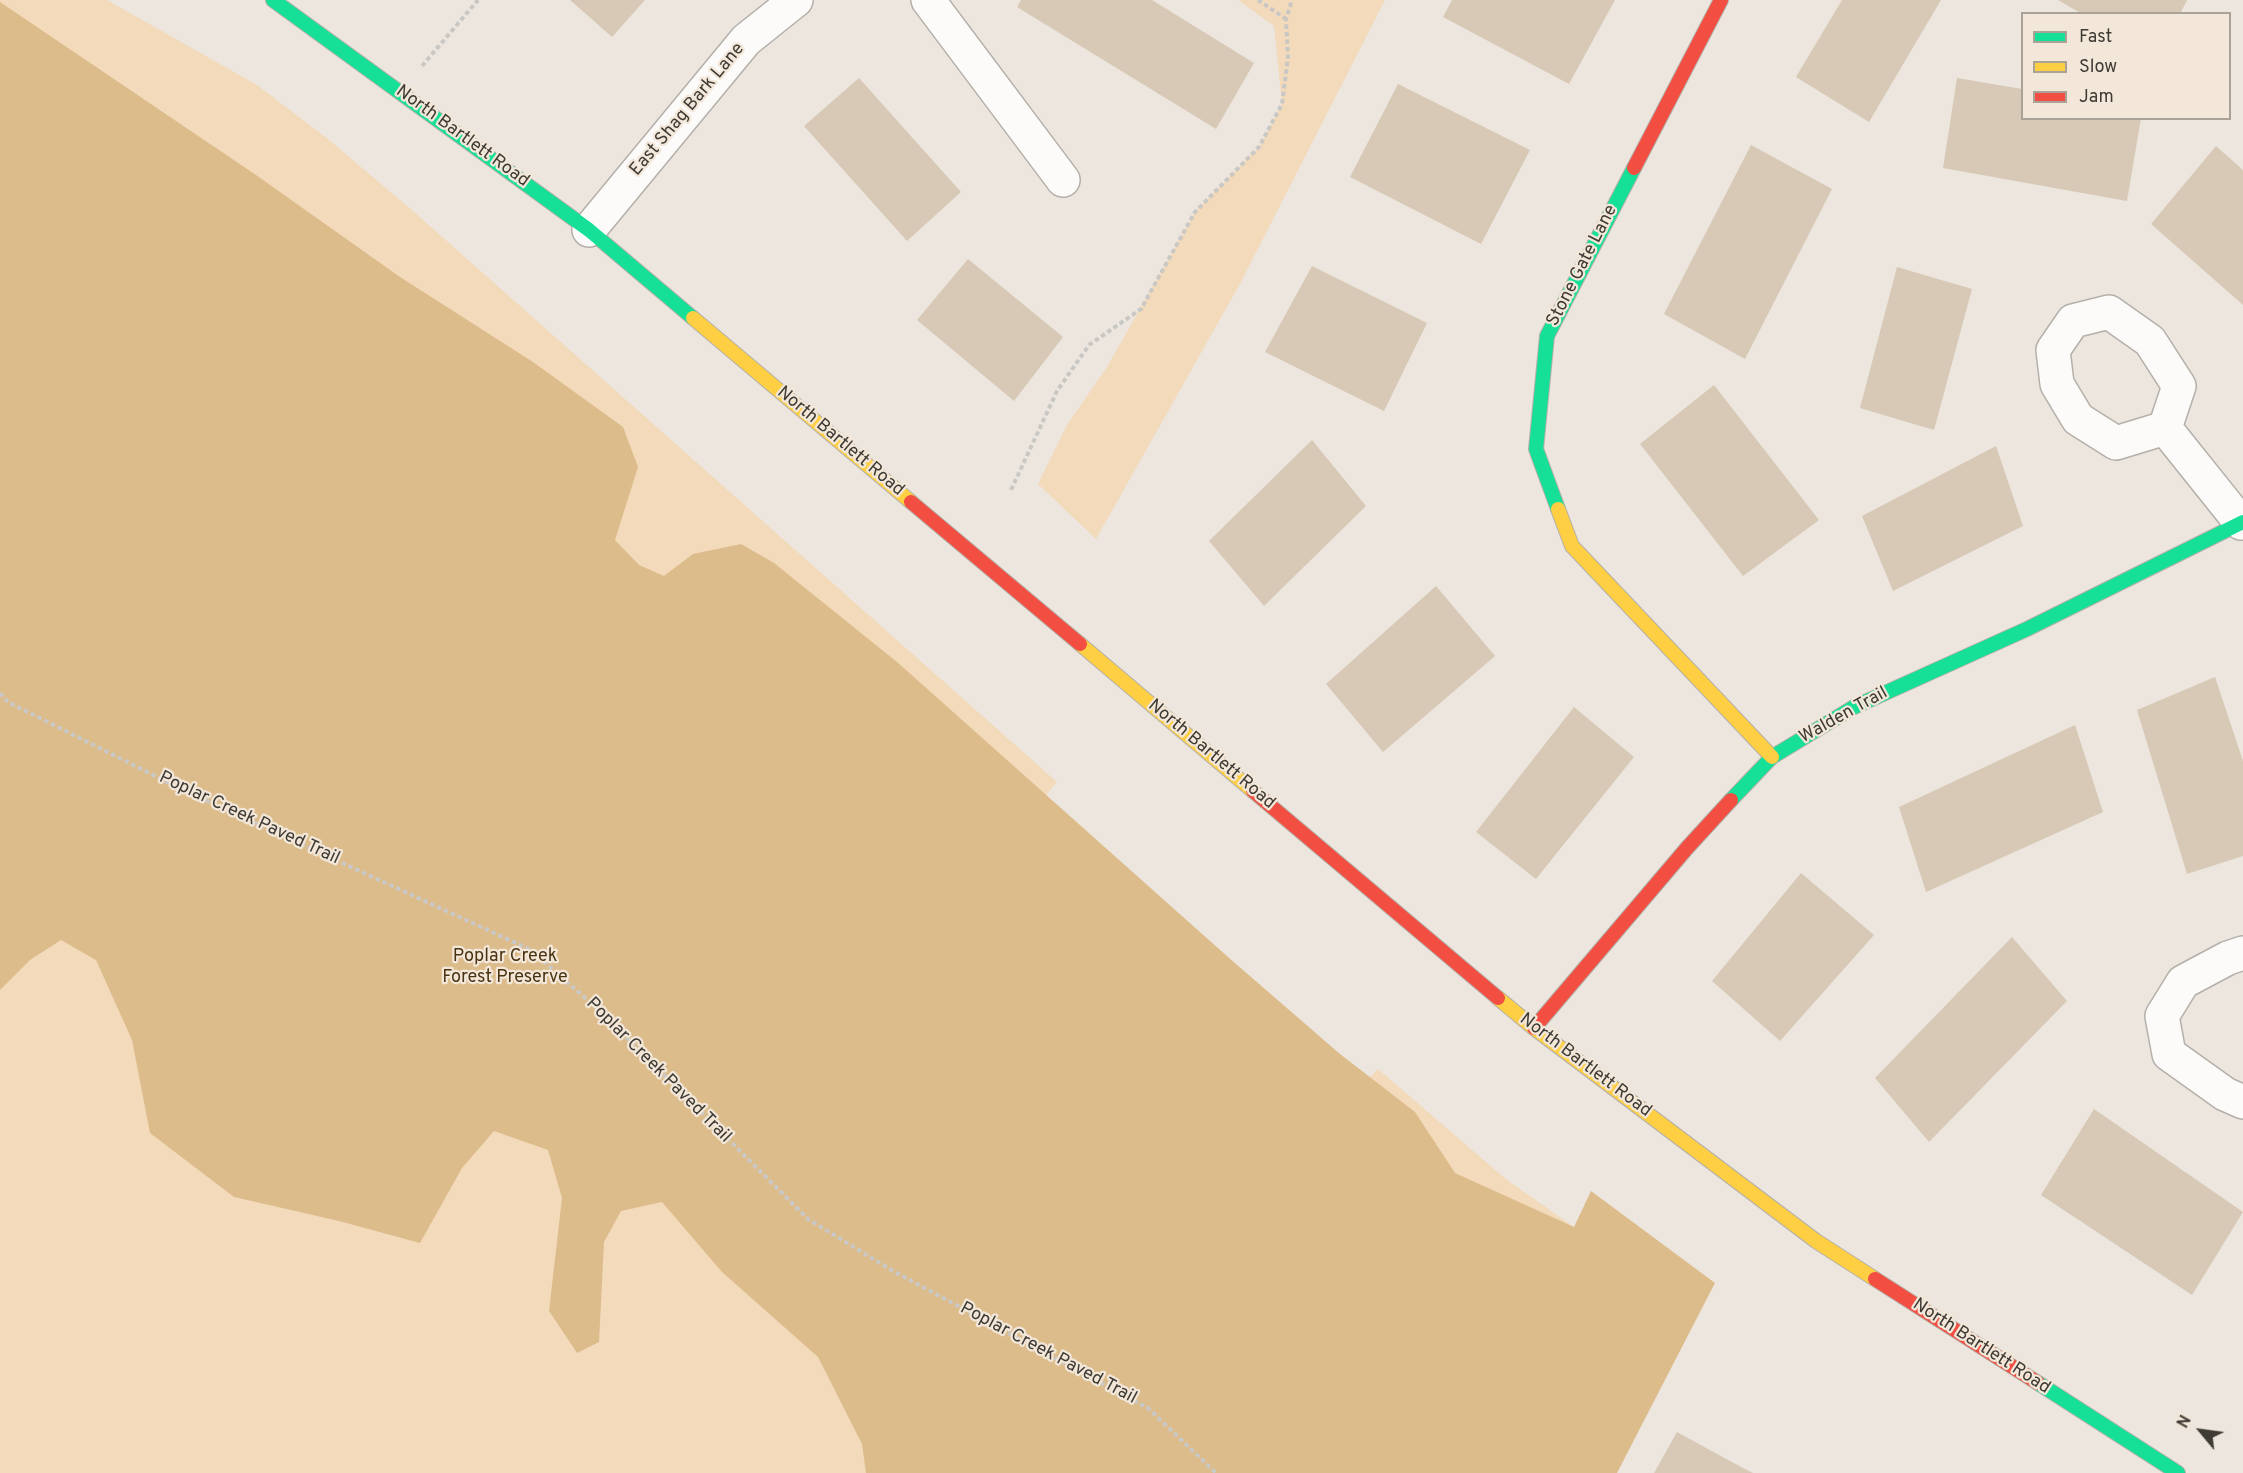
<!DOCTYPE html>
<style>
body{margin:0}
#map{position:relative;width:2243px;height:1473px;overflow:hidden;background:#ece6de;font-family:Overpass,sans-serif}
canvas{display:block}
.legend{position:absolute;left:2021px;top:12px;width:210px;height:108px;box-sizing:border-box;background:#f2e7d8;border:2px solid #aaa296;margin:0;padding:8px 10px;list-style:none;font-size:18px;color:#3e3a34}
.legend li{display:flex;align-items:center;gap:12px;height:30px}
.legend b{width:30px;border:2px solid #aaa296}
.north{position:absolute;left:2171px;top:1401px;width:60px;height:60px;-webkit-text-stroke:4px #f2e7d8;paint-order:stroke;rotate:299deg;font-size:16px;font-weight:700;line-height:24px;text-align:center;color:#3e3a34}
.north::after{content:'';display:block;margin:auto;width:21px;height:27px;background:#3e3a34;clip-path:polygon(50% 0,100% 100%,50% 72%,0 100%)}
</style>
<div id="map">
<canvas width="2243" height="1473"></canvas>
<ul class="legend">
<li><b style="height:8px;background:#16e098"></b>Fast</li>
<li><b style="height:8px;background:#ffcf43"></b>Slow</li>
<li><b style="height:8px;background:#f24e42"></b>Jam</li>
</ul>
<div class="north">N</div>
</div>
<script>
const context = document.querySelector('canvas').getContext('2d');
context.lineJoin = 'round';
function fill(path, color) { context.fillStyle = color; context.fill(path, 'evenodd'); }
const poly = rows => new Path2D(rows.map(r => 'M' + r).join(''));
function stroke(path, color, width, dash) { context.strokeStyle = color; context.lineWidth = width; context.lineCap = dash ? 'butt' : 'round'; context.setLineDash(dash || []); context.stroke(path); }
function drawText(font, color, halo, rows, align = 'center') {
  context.font = font + ' Overpass,sans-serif'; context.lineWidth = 4.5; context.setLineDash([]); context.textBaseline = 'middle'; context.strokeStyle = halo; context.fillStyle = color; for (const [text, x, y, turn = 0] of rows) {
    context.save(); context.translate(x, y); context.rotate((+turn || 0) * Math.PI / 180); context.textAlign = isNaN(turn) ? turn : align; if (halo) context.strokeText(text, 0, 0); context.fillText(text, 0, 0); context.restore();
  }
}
fill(poly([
 [0,0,107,0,257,85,328,139,413,211,1057,782,1046,795,1366,1081,1378,1069,1507,1180,1574,1227,1440,1473,0,1473],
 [1238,0,1385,0,1241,282,1096,539,1038,484,1067,425,1107,367,1195,212,1259,147,1282,104,1274,26]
]), '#f2dabb');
fill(poly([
 [0,2,256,175,400,277,533,362,623,427,638,467,615,540,639,565,664,576,693,554,741,544,774,563,897,662,1228,957,1340,1054,1415,1112,1455,1173,1574,1227,1591,1191,1715,1283,1617,1473,866,1473,862,1444,818,1357,722,1272,662,1202,621,1211,604,1242,599,1342,577,1353,549,1311,562,1198,548,1150,494,1131,462,1168,420,1243,339,1221,234,1197,150,1133,132,1040,96,960,61,940,30,960,0,990]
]), '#ddbc8c');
fill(poly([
 [570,0,645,0,612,37],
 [1021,0,1152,0,1254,63,1216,129,1017,7],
 [1452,0,1615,0,1569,84,1443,17],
 [1842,0,1941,0,1869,122,1796,77],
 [2058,0,2187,0,2180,14,2082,14],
 [859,78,961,192,907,241,804,126],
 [1957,78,2022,89,2022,118,2141,118,2127,201,1943,168],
 [1398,84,1530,150,1481,244,1350,177],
 [1751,145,1832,189,1745,359,1664,314],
 [2216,146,2243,170,2243,305,2151,224],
 [968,259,1063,337,1014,401,917,320],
 [1312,266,1427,323,1384,411,1265,352],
 [1897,267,1972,289,1934,430,1860,408],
 [1714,385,1819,520,1743,576,1640,444],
 [1312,440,1366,506,1264,606,1209,541],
 [1996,446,2023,526,1893,591,1862,516],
 [1436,586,1495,656,1383,752,1326,684],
 [2215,677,2243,761,2243,856,2187,874,2137,710],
 [1574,707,1634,757,1536,879,1476,832],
 [2075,725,2103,812,1926,892,1899,807],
 [1801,873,1874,935,1780,1041,1712,981],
 [2012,937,2067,1001,1929,1142,1875,1078],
 [2094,1109,2243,1212,2192,1295,2041,1195],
 [1677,1432,1741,1467,1753,1473,1654,1473]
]), '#d7c9b6');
const street = poly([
 [928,0,1063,180],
 [589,230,746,40,796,0],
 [2165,428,2116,443,2078,419,2057,384,2053,350,2073,321,2109,312,2150,341,2179,386,2165,428,2241,523],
 [2243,953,2228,958,2183,982,2162,1016,2169,1054,2225,1094,2243,1102]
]);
const fast = poly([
 [273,0,589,230,693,318],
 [1558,509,1536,449,1547,336,1634,168],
 [1731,800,1772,757,1854,707,2027,629,2243,522],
 [2038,1383,2178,1473]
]);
const slow = poly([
 [693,318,911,502],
 [1558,509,1572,546,1772,757],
 [1080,644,1253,791],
 [1498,998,1534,1028,1816,1241,1875,1279]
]);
const jam = poly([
 [1634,168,1721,0],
 [911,502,1080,644],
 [1253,791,1498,998],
 [1534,1028,1687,848,1731,800],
 [1875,1279,2038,1383]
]);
stroke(street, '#b4b0a9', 36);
stroke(fast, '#b4b0a9', 16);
stroke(slow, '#b4b0a9', 16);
stroke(jam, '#b4b0a9', 16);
stroke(poly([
 [1258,0,1286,19],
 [422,66,478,0],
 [1011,490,1057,391,1089,345,1141,309,1195,212,1259,147,1282,104,1288,57,1286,19,1292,0],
 [0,693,8,702,173,785,531,950,602,1013,808,1219,893,1271,1148,1408,1216,1473]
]), '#c9c8c4', 4, [4.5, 3]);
stroke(street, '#fcfbfa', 33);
stroke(fast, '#16e098', 14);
stroke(slow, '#ffcf43', 14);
stroke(jam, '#f24e42', 14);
drawText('18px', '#3e3a34', '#f2e7d8', [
 ["East Shag Bark Lane",688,110,-50],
 ["North Bartlett Road",462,137,36],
 ["Stone Gate Lane",1583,266,-63],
 ["North Bartlett Road",840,442,40],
 ["Walden Trail",1844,716,-29],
 ["North Bartlett Road",1211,755,40],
 ["Poplar Creek Paved Trail",249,819,25],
 ["North Bartlett Road",1585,1066,37],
 ["Poplar Creek Paved Trail",658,1071,45],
 ["North Bartlett Road",1981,1347,33],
 ["Poplar Creek Paved Trail",1048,1354,28]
]);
drawText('18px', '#4a3311', '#f2e7d8', [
 ["Poplar Creek",505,957],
 ["Forest Preserve",505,978]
]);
</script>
